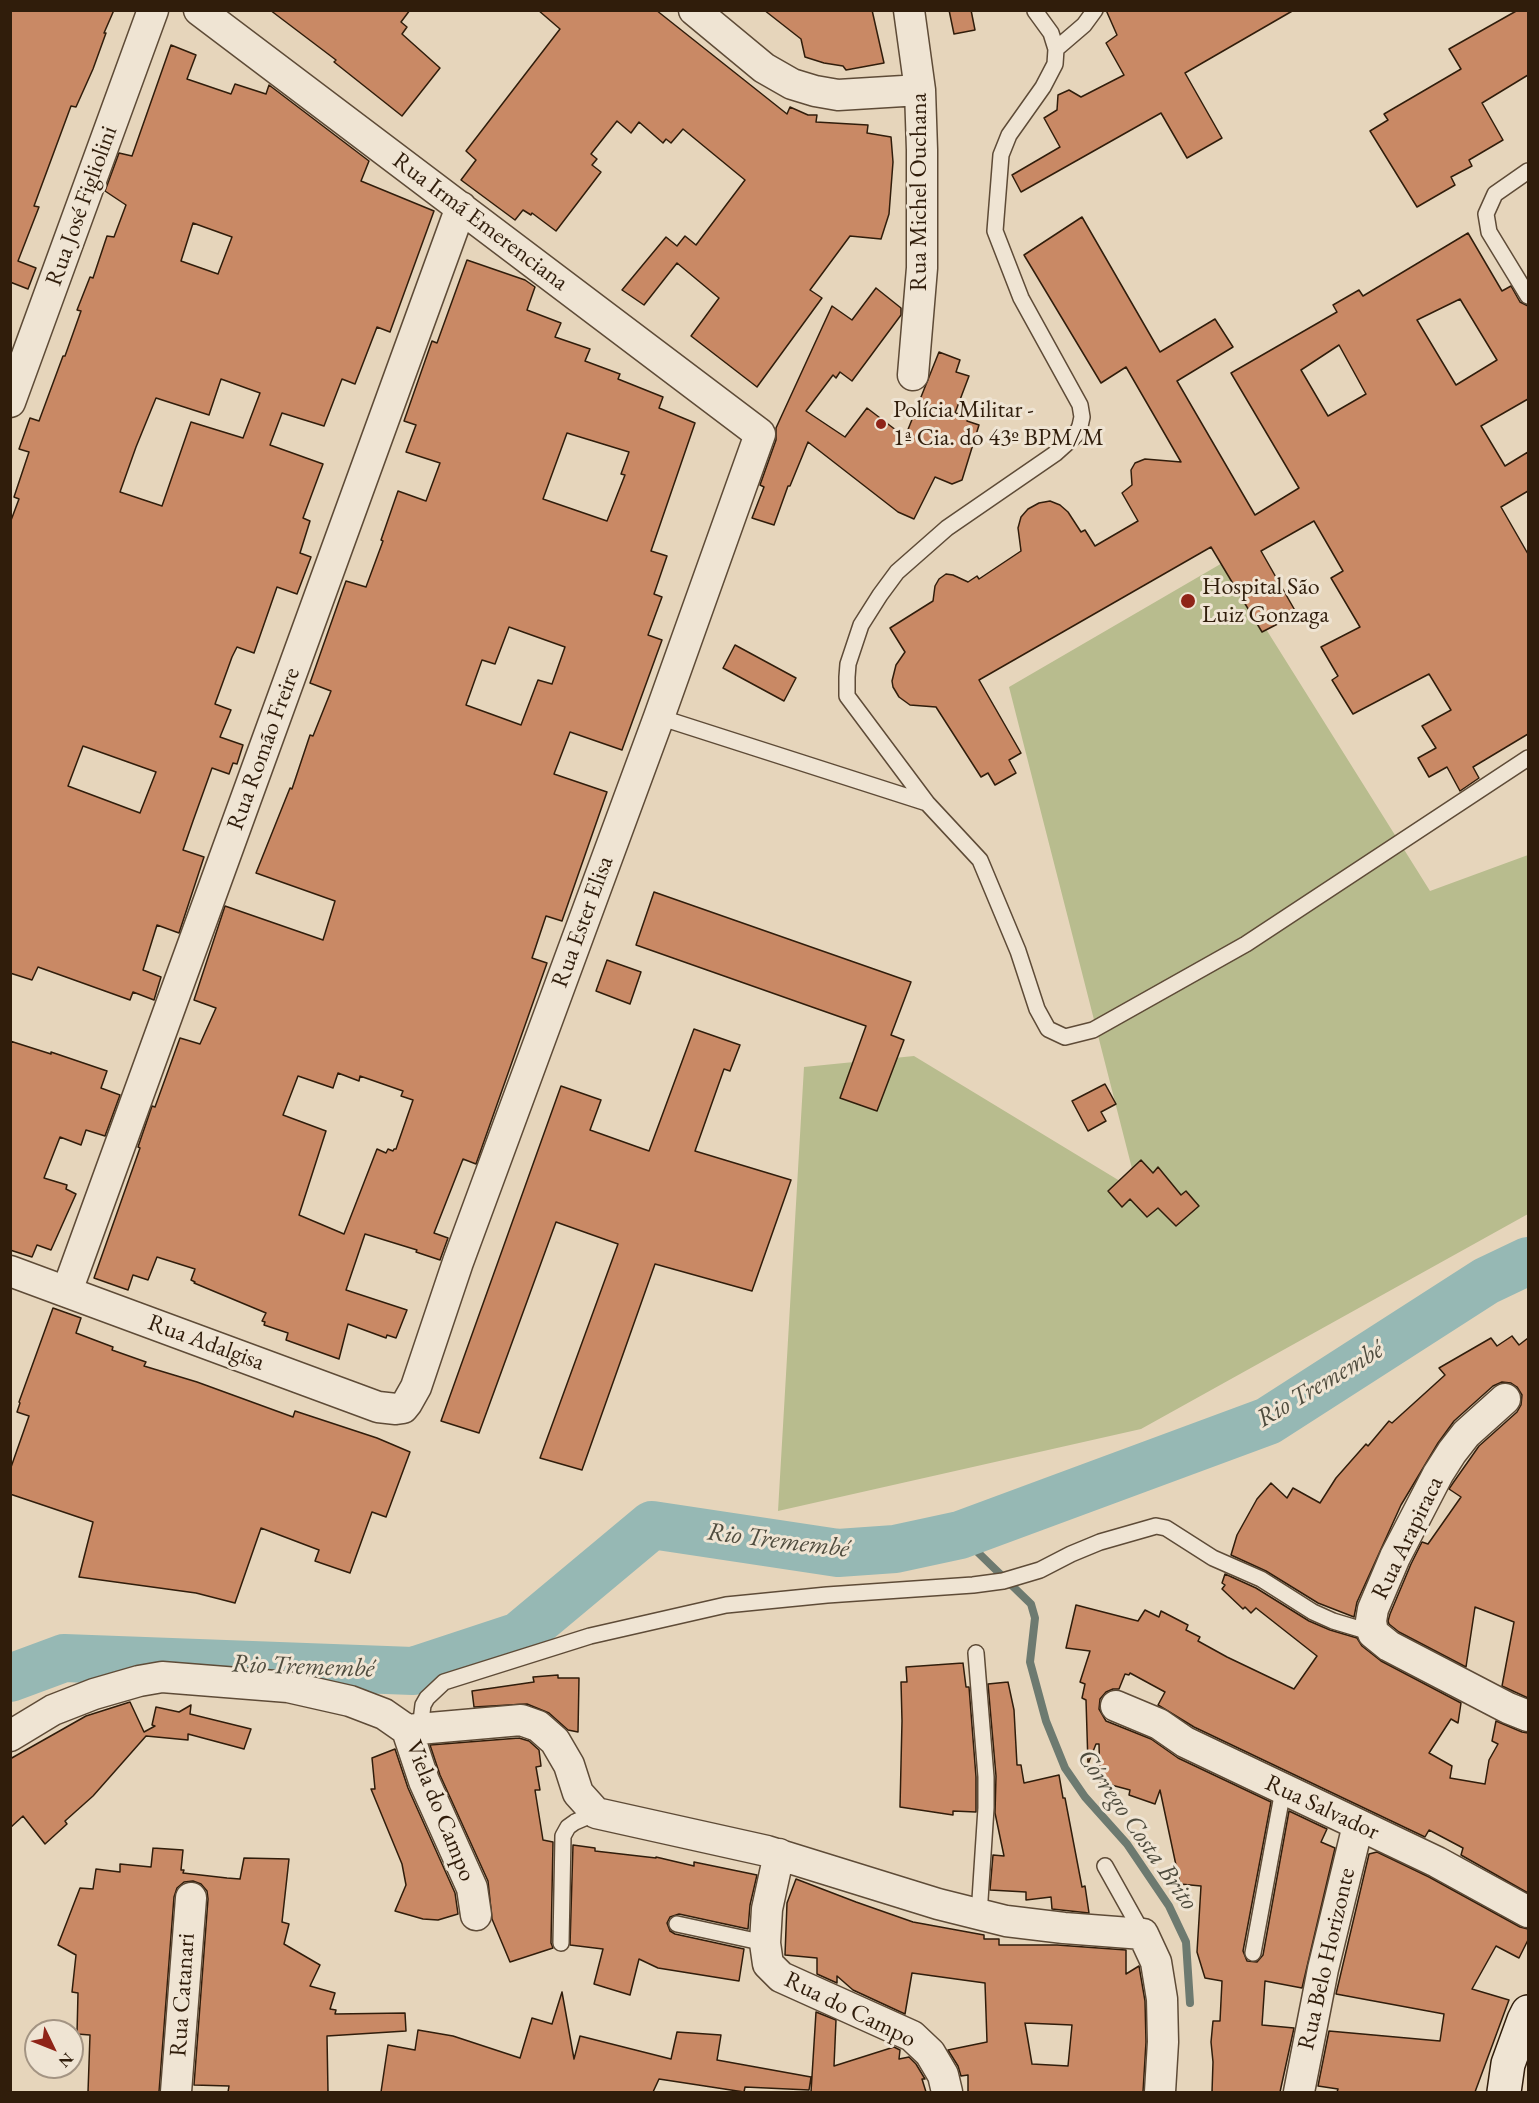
<!DOCTYPE html>
<meta charset="utf-8">
<style>
body{margin:0}
#map{position:relative;width:1539px;height:2103px;overflow:hidden;background:#e6d5bb;font-family:"EB Garamond",serif}
canvas{display:block}
.frame{position:absolute;inset:0;border:12px solid #301d0b;pointer-events:none}
.north{position:absolute;left:24px;top:2019px;width:60px;height:60px;box-sizing:border-box;background:#efe4d3;border:2px solid #a39483;border-radius:50%;rotate:133deg;font-size:16px;font-weight:700;line-height:24px;text-align:center;color:#301d0b}
.north::after{content:'';display:block;margin:auto;width:21px;height:27px;background:#8f2418;clip-path:polygon(50% 0,100% 100%,50% 72%,0 100%)}
</style>
<div id="map">
<canvas width="1539" height="2103"></canvas>
<div class="frame"></div>
<div class="north">N</div>
</div>
<script>
const context = document.querySelector('canvas').getContext('2d');
context.lineJoin = 'round';
function fill(path, color) { context.fillStyle = color; context.fill(path, 'evenodd'); }
const poly = rows => new Path2D(rows.map(r => 'M' + r).join(''));
function stroke(path, color, width, dash) { context.strokeStyle = color; context.lineWidth = width; context.lineCap = dash ? 'butt' : 'round'; context.setLineDash(dash || []); context.stroke(path); }
function drawText(font, color, halo, rows, align = 'center') {
  context.font = font + ' "EB Garamond",serif'; context.lineWidth = 6; context.setLineDash([]); context.textBaseline = 'middle'; context.strokeStyle = halo; context.fillStyle = color; for (const [text, x, y, turn = 0] of rows) {
    context.save(); context.translate(x, y); context.rotate((+turn || 0) * Math.PI / 180); context.textAlign = isNaN(turn) ? turn : align; if (halo) context.strokeText(text, 0, 0); context.fillText(text, 0, 0); context.restore();
  }
}
fill(poly([
 [1224,562,1430,891,1528,855,1528,1214,1141,1429,778,1511,804,1067,914,1056,1138,1192,1009,687]
]), '#b8bc8e');
stroke(poly([
 [960,1535,1031,1604,1035,1618,1030,1662,1046,1721,1065,1768,1085,1797,1127,1844,1169,1906,1186,1942,1190,2003]
]), '#6d7a70', 8);
stroke(poly([
 [10,1678,64,1658,413,1671,519,1636,652,1525,838,1553,895,1549,960,1535,1268,1421,1486,1281,1528,1261]
]), '#96b8b4', 48);
const building = poly([
 [10,10,114,10,104,33,106,33,93,69,76,107,71,106,34,206,39,207,18,261,36,268,28,289,10,282,10,10],
 [270,10,410,10,401,22,407,27,402,34,440,68,402,116,334,62,336,60,270,10],
 [538,10,656,10,787,114,790,107,808,115,817,115,816,122,868,125,867,133,891,137,893,162,889,214,881,239,850,236,810,290,822,298,757,387,691,336,719,298,677,263,644,305,622,290,666,237,677,246,685,236,696,245,745,180,683,129,671,143,666,139,663,143,639,122,631,133,617,121,591,154,597,159,592,165,601,172,556,231,532,213,531,215,523,210,515,220,461,180,476,160,466,151,560,29,538,10],
 [764,10,872,10,884,63,846,70,843,66,824,63,805,57,801,39,764,10],
 [949,10,971,10,975,30,954,34,949,10],
 [1106,10,1294,10,1185,73,1222,138,1187,158,1161,113,1021,192,1012,175,1060,147,1044,118,1057,110,1058,95,1069,90,1081,97,1124,75,1106,43,1117,35,1106,10],
 [1518,10,1528,10,1528,75,1482,103,1503,140,1469,160,1472,166,1451,177,1455,185,1417,207,1370,131,1388,120,1384,114,1461,69,1449,49,1518,10],
 [171,45,196,55,187,79,231,94,235,84,266,94,269,85,369,161,361,181,434,211,390,332,377,327,355,384,342,379,324,426,282,413,270,445,323,464,303,518,310,521,300,553,311,557,297,594,277,587,254,653,237,647,232,657,215,704,231,710,220,737,243,745,237,764,233,763,229,774,212,768,193,821,183,850,204,857,179,933,157,925,143,970,161,977,154,1000,133,992,130,1000,38,967,32,980,10,973,10,523,19,499,14,497,29,452,19,449,30,418,39,421,63,356,65,356,81,311,77,310,90,277,93,278,107,236,114,237,126,205,105,191,119,153,132,156,171,45],
 [193,223,232,237,218,274,181,261,193,223],
 [221,379,260,393,243,438,191,422,162,506,120,492,136,447,156,398,209,415,221,379],
 [83,746,156,772,140,813,68,786,83,746],
 [1082,217,1160,352,1215,319,1233,347,1177,381,1255,515,1299,488,1231,373,1337,312,1333,305,1359,290,1363,296,1468,233,1502,291,1511,286,1520,302,1528,306,1528,399,1481,426,1505,466,1528,452,1528,491,1501,507,1528,554,1528,734,1473,767,1479,778,1460,791,1447,767,1429,777,1418,758,1436,748,1422,726,1451,710,1429,674,1353,714,1332,680,1338,676,1321,647,1360,627,1331,578,1343,571,1314,521,1261,551,1297,614,1262,632,1211,547,979,680,1021,753,1009,760,1016,773,995,785,988,773,981,777,936,707,910,705,899,697,893,687,892,681,896,665,905,652,890,628,933,601,935,586,939,579,946,574,953,575,968,582,977,576,979,579,1021,551,1018,528,1021,517,1028,509,1039,503,1050,501,1060,505,1068,512,1081,532,1085,530,1095,546,1138,521,1122,493,1132,485,1131,470,1135,463,1145,459,1181,462,1126,367,1101,383,1024,255,1082,217],
 [1460,299,1497,360,1456,385,1417,320,1460,299],
 [1339,345,1366,394,1328,416,1301,370,1339,345],
 [467,260,525,280,535,287,527,310,561,323,555,337,590,349,585,361,620,374,618,379,663,397,659,408,695,423,651,551,667,556,654,594,662,597,648,635,662,640,622,750,570,732,554,774,607,792,562,921,546,916,532,958,547,963,476,1164,463,1159,434,1233,448,1238,440,1260,416,1252,417,1250,365,1234,346,1290,407,1310,396,1338,387,1335,386,1338,348,1324,339,1359,286,1340,288,1333,264,1325,265,1322,262,1321,266,1313,194,1283,195,1282,191,1280,195,1269,157,1257,148,1280,133,1275,128,1290,94,1278,140,1148,138,1147,152,1106,155,1107,180,1038,200,1044,216,1008,194,1000,225,906,323,940,335,901,256,873,290,788,292,789,310,735,313,736,331,691,310,683,346,581,366,587,383,541,381,540,398,491,426,501,440,463,406,452,416,425,404,421,432,341,437,343,467,260],
 [567,433,629,452,621,474,625,475,607,521,543,499,567,433],
 [509,627,565,647,552,684,538,680,521,725,466,705,482,660,495,664,509,627],
 [338,1073,359,1081,360,1076,403,1091,401,1096,413,1100,396,1149,394,1149,393,1151,388,1149,386,1153,377,1149,344,1234,299,1215,326,1131,283,1115,298,1076,333,1088,338,1073],
 [876,288,901,308,901,315,852,381,840,372,836,378,833,375,806,411,845,437,867,408,905,437,939,352,960,360,956,372,969,376,955,413,969,416,967,421,979,425,962,480,952,484,935,477,914,519,898,512,808,442,790,486,788,486,774,525,752,518,764,487,760,485,776,440,776,428,832,306,852,320,876,288],
 [735,645,796,678,784,701,723,668,735,645],
 [654,892,911,982,891,1035,904,1040,877,1111,840,1098,866,1026,636,945,654,892],
 [607,960,641,972,630,1004,596,991,607,960],
 [694,1029,740,1045,730,1071,724,1069,695,1151,791,1180,752,1291,655,1264,582,1470,540,1458,618,1244,556,1222,479,1433,441,1421,561,1086,601,1100,590,1130,649,1151,694,1029],
 [10,1041,51,1054,51,1052,107,1071,101,1088,120,1095,105,1136,86,1130,81,1145,60,1137,44,1178,67,1185,66,1189,76,1194,51,1250,37,1245,32,1257,10,1250,10,1041],
 [1105,1084,1116,1104,1101,1112,1106,1121,1088,1131,1072,1101,1105,1084],
 [1141,1160,1153,1173,1158,1167,1181,1195,1186,1191,1199,1206,1176,1226,1158,1208,1147,1217,1130,1199,1122,1207,1108,1191,1141,1160],
 [53,1308,81,1318,76,1333,113,1347,112,1350,146,1362,144,1366,197,1382,293,1417,295,1411,377,1438,410,1452,386,1517,372,1512,350,1573,315,1561,319,1550,261,1528,235,1603,196,1593,79,1577,93,1522,10,1494,10,1470,29,1416,17,1412,20,1403,19,1402,53,1308],
 [1512,1336,1519,1345,1528,1338,1528,1698,1502,1686,1514,1622,1475,1607,1466,1667,1399,1632,1389,1624,1388,1621,1390,1614,1411,1564,1422,1542,1428,1544,1461,1497,1449,1489,1453,1483,1479,1446,1517,1412,1521,1405,1522,1395,1517,1387,1511,1383,1502,1382,1493,1386,1454,1421,1438,1443,1401,1505,1357,1602,1354,1617,1318,1603,1266,1571,1231,1555,1237,1535,1257,1499,1271,1483,1287,1498,1293,1488,1320,1503,1336,1478,1366,1444,1368,1446,1389,1421,1392,1423,1445,1375,1439,1368,1491,1338,1497,1346,1512,1336],
 [1225,1574,1256,1588,1309,1621,1330,1630,1357,1638,1362,1646,1381,1661,1461,1703,1458,1723,1451,1719,1429,1753,1452,1766,1450,1778,1485,1784,1489,1760,1498,1744,1492,1741,1496,1721,1522,1732,1528,1733,1528,1893,1461,1855,1463,1848,1429,1830,1425,1837,1194,1727,1158,1705,1165,1692,1130,1673,1129,1675,1125,1674,1119,1689,1113,1689,1106,1692,1100,1699,1099,1709,1106,1721,1151,1739,1178,1758,1271,1802,1243,1951,1247,1961,1257,1962,1263,1955,1289,1811,1327,1829,1321,1842,1335,1848,1302,1988,1265,1981,1262,2025,1294,2028,1280,2092,1212,2092,1213,2062,1211,2042,1213,2021,1220,2021,1222,1981,1205,1978,1197,1952,1201,1886,1180,1884,1160,1790,1155,1804,1129,1795,1130,1790,1100,1782,1099,1744,1096,1744,1088,1764,1086,1700,1082,1698,1085,1684,1080,1682,1090,1651,1066,1648,1076,1605,1138,1621,1145,1610,1159,1617,1161,1611,1188,1625,1186,1630,1200,1637,1198,1641,1227,1657,1294,1689,1317,1656,1256,1608,1251,1613,1245,1607,1243,1609,1222,1589,1225,1585,1222,1583,1225,1574],
 [963,1663,966,1687,969,1687,976,1777,976,1812,953,1811,953,1815,900,1807,902,1721,901,1682,907,1682,906,1667,963,1663],
 [558,1675,558,1678,579,1678,578,1732,568,1730,549,1713,527,1704,474,1707,472,1691,534,1682,533,1677,558,1675],
 [1008,1682,1014,1710,1017,1765,1021,1765,1024,1783,1059,1775,1063,1798,1065,1798,1082,1887,1085,1886,1089,1913,1052,1909,1051,1897,1026,1900,1026,1892,990,1890,993,1855,1004,1856,995,1813,996,1776,988,1684,1008,1682],
 [130,1702,144,1732,155,1726,152,1725,156,1707,179,1712,191,1705,190,1714,251,1729,244,1749,188,1734,188,1740,146,1736,93,1796,65,1821,67,1824,45,1844,23,1816,10,1828,10,1759,86,1716,130,1702],
 [519,1738,529,1741,539,1750,541,1766,536,1767,540,1790,535,1790,543,1840,553,1842,551,1943,553,1948,510,1962,492,1919,488,1881,440,1775,430,1745,519,1738],
 [395,1749,408,1788,455,1893,458,1914,438,1920,423,1919,395,1911,406,1885,402,1864,371,1789,375,1789,372,1758,395,1749],
 [573,1845,595,1848,595,1851,656,1858,656,1857,694,1866,694,1862,757,1875,750,1905,748,1929,679,1914,670,1917,667,1923,670,1931,675,1934,744,1949,739,1981,658,1968,639,1959,630,1995,594,1984,603,1949,570,1945,573,1845],
 [153,1848,183,1850,181,1870,184,1870,183,1873,227,1878,240,1879,244,1858,289,1859,282,1922,289,1924,284,1944,320,1965,310,1986,335,1993,330,2009,336,2010,335,2014,405,2013,406,2031,327,2036,328,2092,228,2092,229,2086,194,2085,208,1899,207,1891,201,1884,193,1881,184,1882,177,1888,174,1897,159,2092,88,2092,90,2035,77,2034,78,1993,72,1992,76,1955,58,1945,80,1888,93,1889,96,1869,120,1872,120,1864,151,1867,153,1848],
 [1377,1852,1429,1877,1520,1927,1528,1929,1528,1940,1519,1958,1496,1946,1472,1989,1509,2000,1475,2092,1337,2092,1338,2089,1318,2086,1329,2031,1440,2041,1444,2014,1336,1994,1369,1854,1377,1852],
 [796,1879,856,1902,913,1922,984,1935,984,1939,999,1939,999,1945,1057,1945,1126,1950,1126,1974,1139,1966,1145,2001,1146,2042,1143,2092,968,2092,968,2075,961,2076,958,2066,948,2050,987,2042,985,1983,912,1973,905,2014,853,1990,837,1976,837,1983,817,1974,817,1958,785,1955,787,1903,796,1879],
 [1025,2023,1072,2025,1068,2066,1032,2064,1025,2023],
 [562,1992,574,2059,580,2036,671,2059,677,2032,721,2035,717,2060,811,2077,809,2090,745,2087,744,2092,659,2079,653,2092,381,2092,388,2045,415,2050,418,2030,453,2036,520,2058,532,2018,552,2024,562,1992],
 [816,2012,836,2020,834,2066,894,2047,900,2050,899,2059,909,2057,916,2064,925,2079,922,2079,926,2092,811,2092,816,2012]
]);
fill(building, '#c98965');
stroke(building, '#301d0b', 1.5);
const lane = poly([
 [1035,11,1051,33,1056,49,1055,64,1043,87,1009,135,1001,155,995,231,1021,298,1080,405,1082,417,1080,426,1076,435,1056,453,947,528,897,572,880,595,861,625,848,664,847,677,847,696,927,803,980,860,1018,951,1037,1009,1048,1029,1065,1037,1093,1030,1246,944,1528,758],
 [1056,49,1084,25,1095,10],
 [1528,171,1495,194,1486,214,1489,232,1528,296],
 [659,717,927,803],
 [976,1653,986,1777,986,1808,979,1915],
 [420,1729,423,1705,427,1698,444,1682,590,1636,726,1605,827,1595,973,1585,1003,1581,1040,1570,1071,1554,1100,1542,1156,1526,1166,1528,1213,1558,1261,1579,1313,1612,1333,1621,1373,1633],
 [1105,1866,1143,1934],
 [677,1924,765,1943],
 [561,1943,563,1836,568,1827,575,1822,596,1813],
 [1253,1953,1283,1790]
]);
const street = poly([
 [694,10,764,68,792,84,815,91,838,95,920,90],
 [909,10,920,90,922,150,922,268,913,375],
 [10,402,153,10],
 [10,1271,378,1407,396,1409,403,1408,407,1403,416,1387,458,1262,659,717,760,434,199,10],
 [67,1291,461,207],
 [1505,1399,1466,1434,1452,1452,1438,1474,1395,1557,1373,1609,1371,1621,1373,1633,1389,1646,1508,1708,1528,1716],
 [1116,1706,1159,1724,1185,1742,1437,1862,1528,1912],
 [407,1730,521,1720,538,1726,555,1741,569,1765,578,1793,596,1813,767,1851,938,1904,1006,1921,1064,1928,1143,1934,1156,1962,1162,1999,1163,2042,1160,2092],
 [407,1730,424,1781,472,1888,476,1915],
 [10,1736,53,1710,94,1694,139,1681,162,1677,288,1687,350,1701,384,1714,407,1730],
 [779,1854,767,1909,765,1943,768,1964,781,1977,912,2036,930,2053,943,2075,947,2092],
 [176,2092,191,1898],
 [1299,2092,1323,1969,1358,1825]
]);
const secondary = poly([
 [1504,2092,1508,2064,1524,2020,1528,2012]
]);
stroke(lane, '#5e4b37', 18);
stroke(street, '#5e4b37', 33);
stroke(secondary, '#301d0b', 36);
stroke(lane, '#efe4d3', 15);
stroke(street, '#efe4d3', 30);
stroke(secondary, '#efe4d3', 33);
for (const [x, y, r, color] of [
 [881,424,6,"#8f2418"],
 [1188,601,8,"#8f2418"]
]) { const dot = new Path2D(); dot.arc(x, y, r, 0, 2 * Math.PI); context.fillStyle = color; context.fill(dot); stroke(dot, '#efe4d3', 2); }
drawText('24px', '#301d0b', '#efe4d3', [
 ["Rua Michel Ouchana",919,192,-90],
 ["Rua José Figliolini",82,206,-70],
 ["Rua Irmã Emerenciana",480,222,37],
 ["Rua Romão Freire",264,749,-70],
 ["Rua Ester Elisa",583,922,-70],
 ["Rua Adalgisa",206,1343,20],
 ["Rua Arapiraca",1408,1538,-64],
 ["Rua Salvador",1322,1808,25],
 ["Viela do Campo",440,1811,68],
 ["Rua Belo Horizonte",1327,1959,-77],
 ["Rua Catanari",183,1995,-86],
 ["Rua do Campo",850,2010,26]
]);
drawText('24px', '#301d0b', '#efe4d3', [
 ["Polícia Militar -",893,410],
 ["1ª Cia. do 43º BPM/M",893,438],
 ["Hospital São",1202,587],
 ["Luiz Gonzaga",1202,615]
], 'left');
drawText('italic 26px', '#4f4c3e', '#efe4d3', [
 ["Rio Tremembé",1320,1385,-31],
 ["Rio Tremembé",778,1541,7],
 ["Rio Tremembé",303,1667,2],
 ["Córrego Costa Brito",1137,1830,55]
]);
</script>
